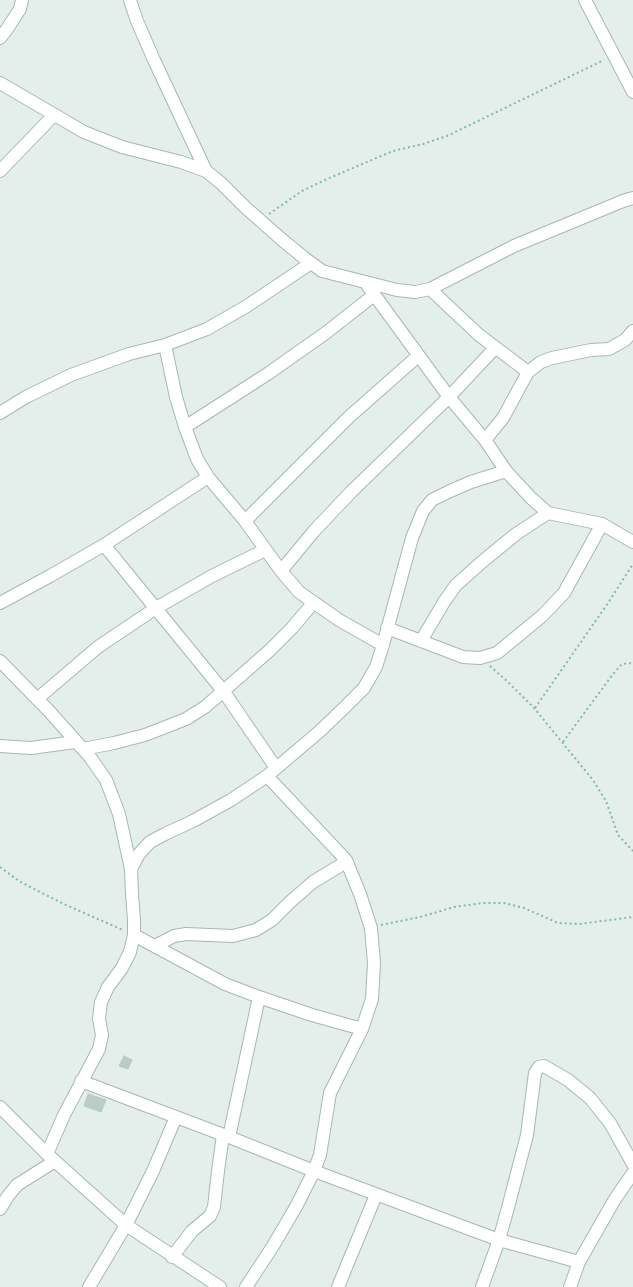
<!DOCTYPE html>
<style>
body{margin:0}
canvas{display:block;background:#e4efec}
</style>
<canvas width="633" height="1287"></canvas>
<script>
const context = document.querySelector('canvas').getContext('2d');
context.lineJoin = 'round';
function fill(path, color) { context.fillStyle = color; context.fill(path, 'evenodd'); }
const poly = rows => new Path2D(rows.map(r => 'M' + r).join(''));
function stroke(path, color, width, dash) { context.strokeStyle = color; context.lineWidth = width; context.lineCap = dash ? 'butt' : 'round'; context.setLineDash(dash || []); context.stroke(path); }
const building = poly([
 [124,1056,132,1060,128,1069,119,1066,124,1056],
 [88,1094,106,1100,101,1112,84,1106,88,1094]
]);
fill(building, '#bbcdc9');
stroke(building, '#b5cac5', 1);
const minor = poly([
 [130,0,137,21,154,60,206,171],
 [585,0,633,92],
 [0,38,7,29,20,9,22,0],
 [0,83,84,132,122,147,181,162,206,171,221,183,245,207,280,238,303,257,322,271,397,290,415,292,430,289,514,246,623,201,633,198],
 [0,171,54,115],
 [365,282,449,397,485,440,506,471,531,498,548,513,602,524,633,542],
 [430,289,479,335,528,372],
 [165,345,176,397,185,427,197,459,208,477,245,521,281,571,299,592,339,620,383,645],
 [0,413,26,397,71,375,129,354,165,345,207,329,247,306,311,263],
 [185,427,269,373,327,332,374,295],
 [485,440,503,418,528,372,541,362,552,358,591,350,609,349,625,340,633,331],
 [245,521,349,417,418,356],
 [104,545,224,692,276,768],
 [281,571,314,531,351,492,449,397,495,348],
 [0,603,50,576,104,545,208,477],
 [387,628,463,657,480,658,497,653,542,616,564,593,602,524],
 [421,641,444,602,456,585,483,561,516,534,548,513],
 [0,661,49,711,90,757,106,780,119,814,131,869],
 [37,699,98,647,156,608,212,576,265,550],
 [0,746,31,748,75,742],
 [83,749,114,743,145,735,186,719,205,707,269,651,292,628,314,602],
 [134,935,225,984,259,997,312,1015,362,1029],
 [155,946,174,936,186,934,233,936,256,930,272,920,290,902,313,882,346,862],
 [81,1081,229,1137,314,1171,499,1240,579,1262],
 [0,1107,47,1154,126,1225,220,1287],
 [229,1137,259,997],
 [47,1154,64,1115,99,1049,102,1035,99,1019,101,1002,108,987,122,968,130,952,134,935,134,920,132,894,131,869,139,854,150,842,165,834,193,821,231,800,267,776,320,731,345,707,364,688,376,667,383,645,412,538,423,511,432,500,448,492,471,482,506,471],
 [0,1209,8,1196,17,1185,55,1161],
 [172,1257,192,1231,210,1216,214,1207,218,1171,223,1135],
 [89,1287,126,1225,153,1171,176,1117],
 [246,1287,273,1246,297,1205,314,1171,320,1155,330,1093,362,1029,372,999,374,963,371,928,360,894,346,860,267,776],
 [338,1287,376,1195],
 [482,1287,499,1240,509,1204,527,1135,535,1073,539,1067,544,1066,568,1080,590,1098,610,1123,633,1164],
 [570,1287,579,1262,615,1199,633,1173]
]);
stroke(minor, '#a5b8b5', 14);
stroke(poly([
 [269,214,302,191,327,179,393,151,423,144,447,136,604,60],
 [490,666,508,682,534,708,593,780,606,801,618,835,633,851],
 [535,708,606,606,633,564],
 [563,742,613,674,622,664,633,663],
 [0,867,19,881,36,890,66,905,123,930],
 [381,925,420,917,454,907,482,903,504,903,524,908,558,923,579,924,633,917]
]), '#80b7af', 2, [2, 3]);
stroke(minor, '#fff', 12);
</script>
